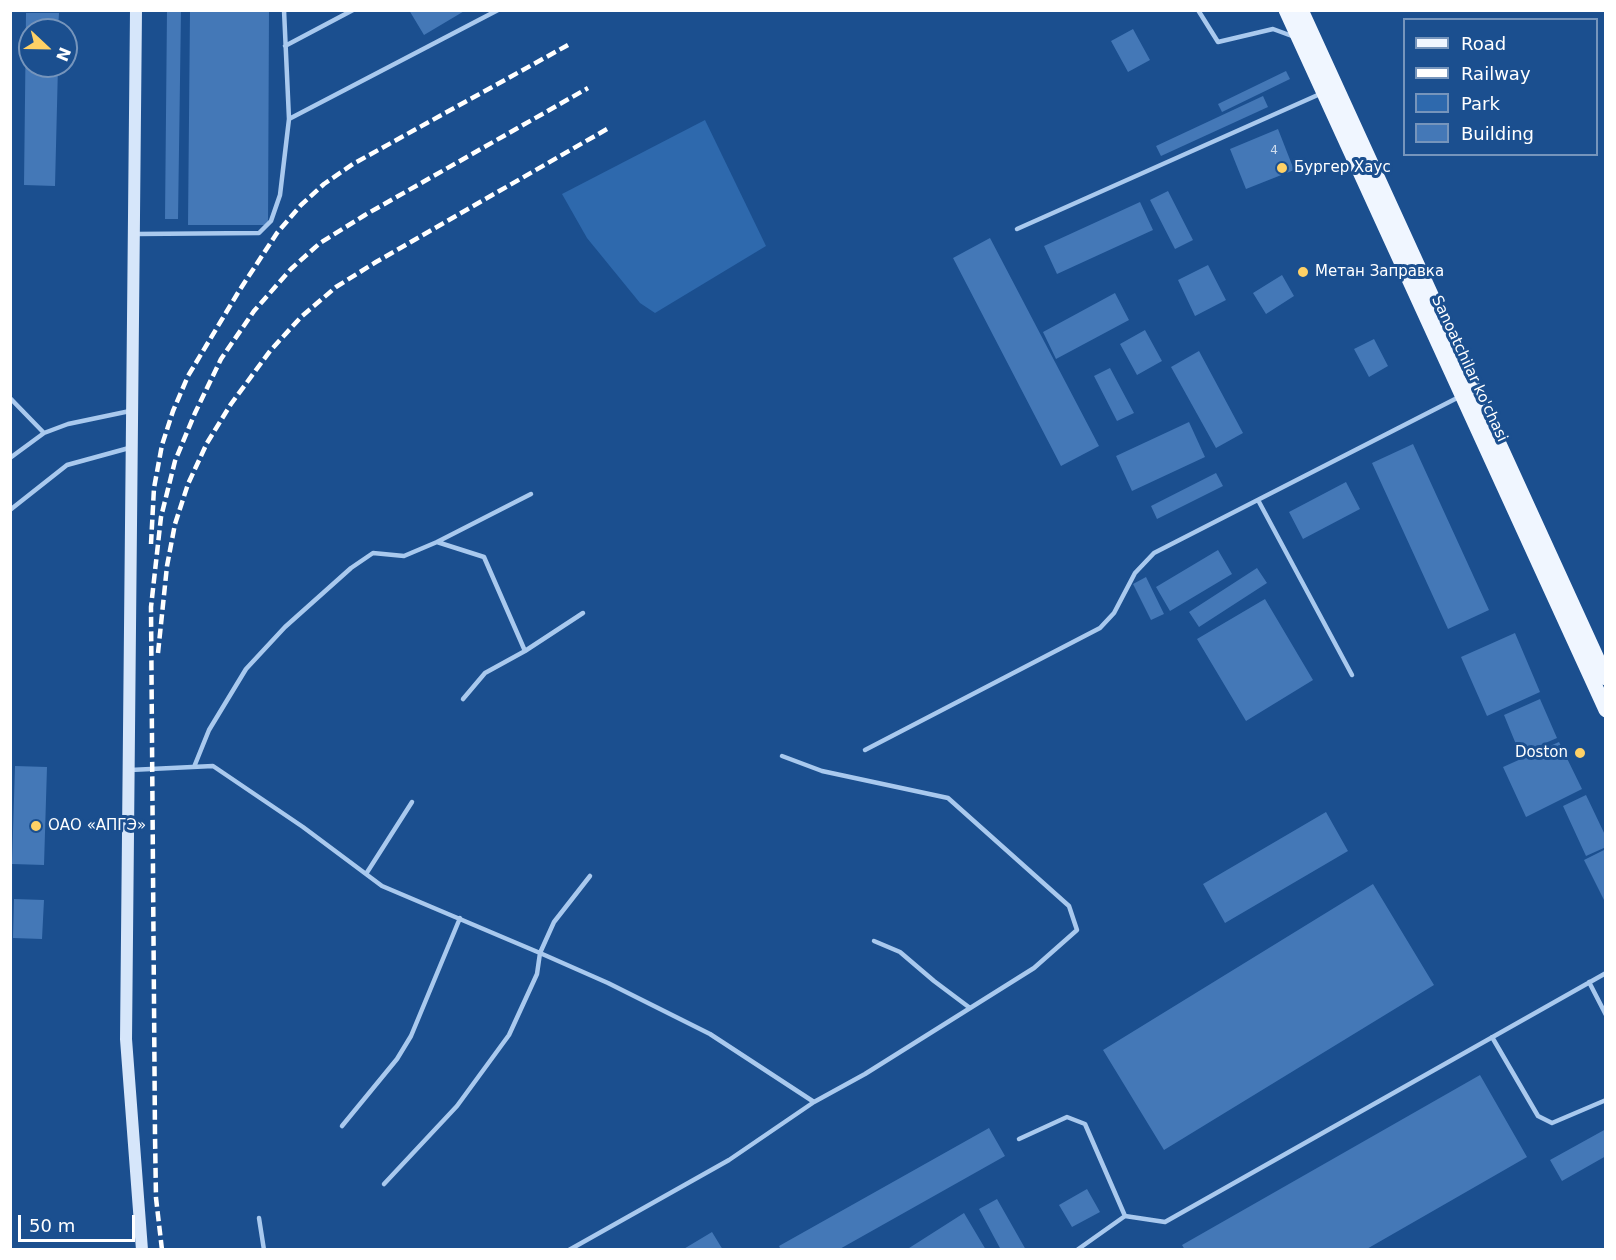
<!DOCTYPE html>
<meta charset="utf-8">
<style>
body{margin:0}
#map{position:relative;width:1616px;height:1260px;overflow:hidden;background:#1b4f8f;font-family:"DejaVu Sans",sans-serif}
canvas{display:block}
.frame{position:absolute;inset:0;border:12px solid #fff;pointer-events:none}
.legend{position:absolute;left:1403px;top:18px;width:195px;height:138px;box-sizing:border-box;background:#1b4f8f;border:2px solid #7695bc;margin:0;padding:8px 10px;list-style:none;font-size:18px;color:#fff}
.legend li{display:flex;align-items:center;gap:12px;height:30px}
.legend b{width:30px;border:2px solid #7695bc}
.north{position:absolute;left:18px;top:18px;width:60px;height:60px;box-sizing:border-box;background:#1b4f8f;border:2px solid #7695bc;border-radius:50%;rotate:112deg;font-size:16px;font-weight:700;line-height:24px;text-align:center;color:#fff}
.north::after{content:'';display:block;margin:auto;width:21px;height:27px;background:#ffd166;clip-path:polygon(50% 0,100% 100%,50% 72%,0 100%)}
.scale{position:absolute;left:18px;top:1215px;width:117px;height:27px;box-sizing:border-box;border:3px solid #fff;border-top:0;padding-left:8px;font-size:18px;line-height:21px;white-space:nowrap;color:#fff;-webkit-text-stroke:4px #1b4f8f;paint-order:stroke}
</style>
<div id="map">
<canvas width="1616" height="1260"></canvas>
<div class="frame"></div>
<ul class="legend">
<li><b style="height:8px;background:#f0f6ff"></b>Road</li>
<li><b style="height:8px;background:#fff"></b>Railway</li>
<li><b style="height:16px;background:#2e69ad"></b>Park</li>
<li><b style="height:16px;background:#4478b7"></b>Building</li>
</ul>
<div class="north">N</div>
<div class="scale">50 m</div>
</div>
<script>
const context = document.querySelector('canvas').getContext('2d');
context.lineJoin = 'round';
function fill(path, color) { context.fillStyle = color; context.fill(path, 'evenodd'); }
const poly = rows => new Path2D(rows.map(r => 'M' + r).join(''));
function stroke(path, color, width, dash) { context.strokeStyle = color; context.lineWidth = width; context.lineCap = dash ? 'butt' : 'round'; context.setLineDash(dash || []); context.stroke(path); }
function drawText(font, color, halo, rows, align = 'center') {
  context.font = font + ' "DejaVu Sans",sans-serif'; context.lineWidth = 6; context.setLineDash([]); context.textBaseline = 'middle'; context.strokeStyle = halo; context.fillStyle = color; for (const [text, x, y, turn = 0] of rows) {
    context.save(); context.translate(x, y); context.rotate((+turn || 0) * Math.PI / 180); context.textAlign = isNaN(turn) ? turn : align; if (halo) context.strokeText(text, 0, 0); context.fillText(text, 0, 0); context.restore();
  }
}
fill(poly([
 [705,120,766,246,655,313,640,303,587,238,562,194]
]), '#2e69ad');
fill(poly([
 [167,10,181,10,178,219,165,219],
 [190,10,269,10,268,225,188,225],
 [409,10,466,10,424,35],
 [26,13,59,13,58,30,30,30,30,66,58,66,55,186,24,185],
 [1133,29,1150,60,1128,72,1111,41],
 [1286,71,1290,79,1222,112,1218,104],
 [1263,96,1268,107,1161,156,1156,146],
 [1278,129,1294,170,1246,189,1230,149],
 [1168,191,1193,240,1175,249,1150,200],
 [1140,202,1153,230,1057,274,1044,246],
 [990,238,1099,446,1061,466,953,258],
 [1208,265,1226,300,1195,316,1178,280],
 [1282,275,1294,296,1266,314,1253,293],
 [1115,293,1129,320,1056,359,1043,332],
 [1145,330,1162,361,1137,375,1120,344],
 [1374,339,1388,366,1369,377,1354,349],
 [1199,351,1243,433,1216,448,1171,367],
 [1110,368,1134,413,1117,421,1094,376],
 [1189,422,1205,457,1132,491,1116,456],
 [1413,444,1489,610,1448,629,1372,463],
 [1216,473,1223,486,1157,519,1151,506],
 [1346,482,1360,509,1303,539,1289,512],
 [1218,550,1232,574,1170,611,1156,587],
 [1257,568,1267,583,1199,627,1189,612],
 [1146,577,1164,614,1151,620,1133,584],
 [1265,599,1313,680,1246,721,1197,639],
 [1515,633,1540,692,1487,716,1461,657],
 [1540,699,1557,738,1520,754,1504,715],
 [1559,742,1582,789,1526,817,1503,767],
 [15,766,47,767,44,865,12,864],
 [1586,795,1606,837,1606,847,1586,856,1563,806],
 [1326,812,1348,851,1225,923,1203,884],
 [1606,849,1606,904,1584,860],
 [1373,884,1434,985,1164,1150,1103,1050],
 [14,899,44,900,42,939,13,938],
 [1480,1075,1527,1157,1365,1250,1185,1250,1182,1245],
 [989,1128,1005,1156,838,1250,781,1250,779,1246],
 [1606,1129,1606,1156,1562,1181,1550,1160],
 [1087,1189,1100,1212,1072,1227,1059,1205],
 [997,1199,1026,1250,1001,1250,979,1209],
 [964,1213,986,1250,906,1250],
 [712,1232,723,1250,682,1250]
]), '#4478b7');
stroke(poly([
 [284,10,289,119],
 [1198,10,1218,42,1273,29,1292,36],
 [285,46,353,10],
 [1017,229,1320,94],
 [136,234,259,233,271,221,280,195,289,119,498,10],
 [10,398,44,433,68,424,130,411],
 [10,458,44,433],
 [1258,500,1352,675],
 [10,510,67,465,129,448],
 [437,542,531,494],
 [463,699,485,673,525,651,583,613],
 [865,750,1100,628,1114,613,1135,573,1154,553,1459,397],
 [194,767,209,730,246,669,285,627,351,568,373,553,404,556,437,542,484,557,525,651],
 [130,770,213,766,303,827,382,886,540,953,608,983,710,1034,814,1102],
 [366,874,412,802],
 [874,941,900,952,934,981,970,1008],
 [1589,982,1606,1015],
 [1492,1037,1538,1116,1552,1123,1606,1100],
 [342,1126,397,1059,411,1036,460,918],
 [1019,1139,1067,1117,1085,1124,1125,1216],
 [384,1184,457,1106,509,1035,537,974,540,953,554,922,590,876],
 [259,1218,264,1250],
 [569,1250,729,1160,814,1102,865,1074,1034,968,1077,930,1069,906,948,798,822,771,782,756],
 [1077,1250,1125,1216,1165,1222,1606,973]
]), '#a9c9ee', 4.5);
stroke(poly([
 [136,10,126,1039,142,1250]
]), '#d6e6fa', 12);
stroke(poly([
 [1286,10,1606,710],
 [1301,10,1606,678]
]), '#f0f6ff', 15);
stroke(poly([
 [151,544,154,488,162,445,173,411,188,376,239,291,277,233,301,205,324,184,353,164,568,45],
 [158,653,167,566,175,524,188,484,207,443,231,404,270,351,301,317,336,287,376,262,607,129],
 [162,1250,156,1198,155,1135,151,607,161,517,175,461,195,413,221,359,254,311,291,269,320,243,365,215,588,88]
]), '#fff', 4.5, [10, 4.5]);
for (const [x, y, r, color] of [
 [1282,168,6,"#ffd166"],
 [1303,272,6,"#ffd166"],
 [1580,753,6,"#ffd166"],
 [36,826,6,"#ffd166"]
]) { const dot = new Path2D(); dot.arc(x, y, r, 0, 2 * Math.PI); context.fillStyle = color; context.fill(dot); stroke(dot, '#1b4f8f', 2); }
drawText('12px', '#d0dded', null, [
 ["4",1274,151]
]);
drawText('15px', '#fff', '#1b4f8f', [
 ["Бургер Хаус",1294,168],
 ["Метан Заправка",1315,272],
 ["Doston",1568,753,"right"],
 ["ОАО «АПГЭ»",48,826]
], 'left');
drawText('15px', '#fff', '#1b4f8f', [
 ["Sanoatchilar ko'chasi",1469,369,65]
]);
</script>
